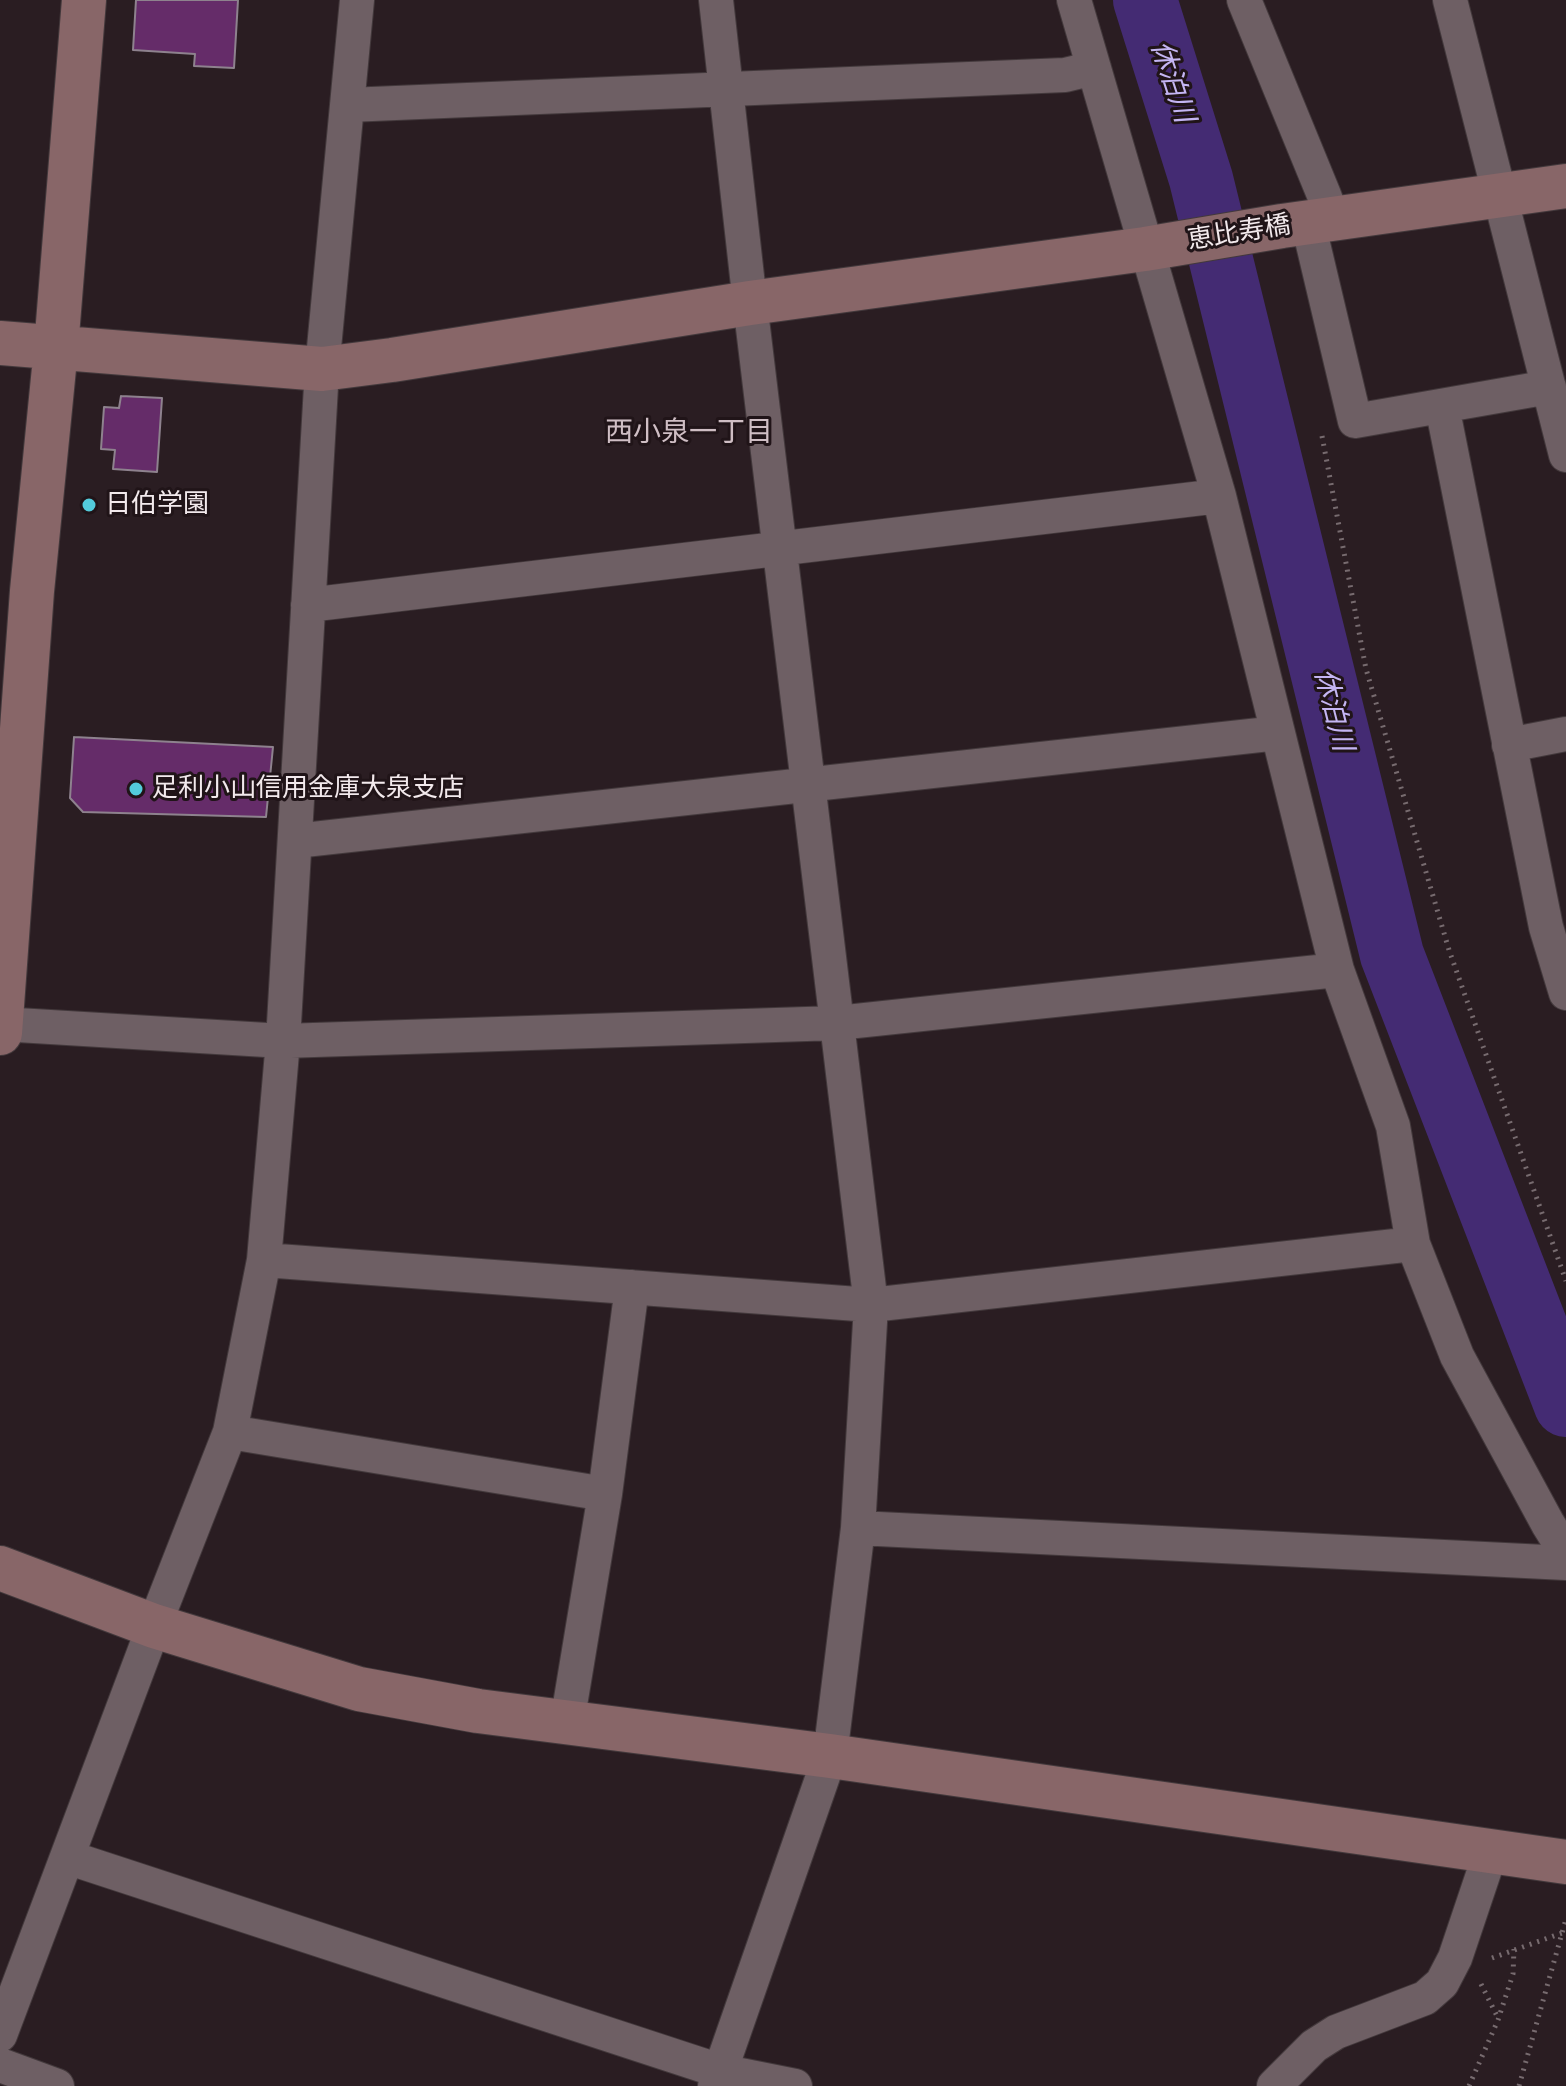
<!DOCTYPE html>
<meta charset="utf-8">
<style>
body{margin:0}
canvas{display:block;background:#2a1d22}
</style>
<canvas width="1566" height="2086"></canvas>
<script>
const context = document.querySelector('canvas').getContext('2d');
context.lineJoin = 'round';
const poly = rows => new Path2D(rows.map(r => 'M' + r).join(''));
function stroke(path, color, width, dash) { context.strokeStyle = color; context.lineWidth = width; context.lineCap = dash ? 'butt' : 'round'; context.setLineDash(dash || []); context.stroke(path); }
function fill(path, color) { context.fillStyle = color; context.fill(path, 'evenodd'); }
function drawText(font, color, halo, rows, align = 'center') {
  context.font = font + ' Roboto,"Noto Sans JP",sans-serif'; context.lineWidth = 6; context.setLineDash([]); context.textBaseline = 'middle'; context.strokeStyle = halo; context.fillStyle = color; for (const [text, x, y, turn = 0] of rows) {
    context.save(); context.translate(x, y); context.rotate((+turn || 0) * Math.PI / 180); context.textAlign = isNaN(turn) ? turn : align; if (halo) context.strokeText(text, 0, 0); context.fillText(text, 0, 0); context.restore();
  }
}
stroke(poly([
 [1145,0,1201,179,1392,955,1566,1405]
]), '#442b73', 64);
const building = poly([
 [136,0,238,0,234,68,194,66,195,54,133,50,136,0],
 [121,396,162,398,157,472,113,469,115,450,101,449,104,407,119,408,121,396],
 [74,737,273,747,266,817,83,812,70,798,74,737]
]);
fill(building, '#652c69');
stroke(building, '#8e828e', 2);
const street = poly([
 [1074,0,1219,496,1337,970,1393,1126,1413,1244,1457,1356,1548,1524,1566,1553],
 [1244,0,1324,195,1333,219],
 [1450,0,1566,455],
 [348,105,1065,75,1094,68],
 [1308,223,1355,421,1549,387],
 [1442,406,1546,927,1566,993],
 [308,605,1219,496],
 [1509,745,1566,734],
 [295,841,1278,733],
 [0,1024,283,1041,837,1023,1337,970],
 [264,1260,871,1305,1413,1244],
 [230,1432,605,1494,632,1287],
 [858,1528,1566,1563],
 [567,1723,605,1494],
 [67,1857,720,2071,795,2086],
 [0,2035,154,1626,230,1432,264,1260,283,1041,322,369,357,0],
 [0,2065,57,2086],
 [715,2086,830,1756,858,1528,871,1305,750,303,716,0],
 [1274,2086,1314,2046,1336,2032,1425,1998,1442,1983,1455,1958,1491,1851]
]);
const secondary = poly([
 [0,343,322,369,392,360,750,303,1145,249,1282,226,1566,186],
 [0,1033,32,591,56,348,84,0],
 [0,1568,154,1626,359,1689,478,1711,830,1756,1566,1862]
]);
stroke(street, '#43393c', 36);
stroke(secondary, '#43393c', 46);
stroke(poly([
 [1322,436,1366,669,1449,950,1566,1281],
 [1492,1958,1562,1933],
 [1481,1984,1498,2018],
 [1469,2086,1498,2020,1513,1974,1514,1949],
 [1519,2086,1566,1919]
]), '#776b6f', 5, [2, 6]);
stroke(street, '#6e5f64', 34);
stroke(secondary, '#886668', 44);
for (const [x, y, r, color] of [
 [89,505,8,"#53cbdb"],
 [136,789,8,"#53cbdb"]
]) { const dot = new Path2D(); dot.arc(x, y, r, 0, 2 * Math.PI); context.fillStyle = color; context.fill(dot); stroke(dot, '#201418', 3); }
drawText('26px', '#f2e9ec', '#201418', [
 ["恵比寿橋",1239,234,-9]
]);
drawText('26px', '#f2e9ec', '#201418', [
 ["日伯学園",105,505],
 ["足利小山信用金庫大泉支店",152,789]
], 'left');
drawText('italic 28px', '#c4b5f3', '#201418', [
 ["休泊川",1171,82,72],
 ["休泊川",1332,710,76]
]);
drawText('28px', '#cfbec4', '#201418', [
 ["西小泉一丁目",689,434]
]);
</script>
